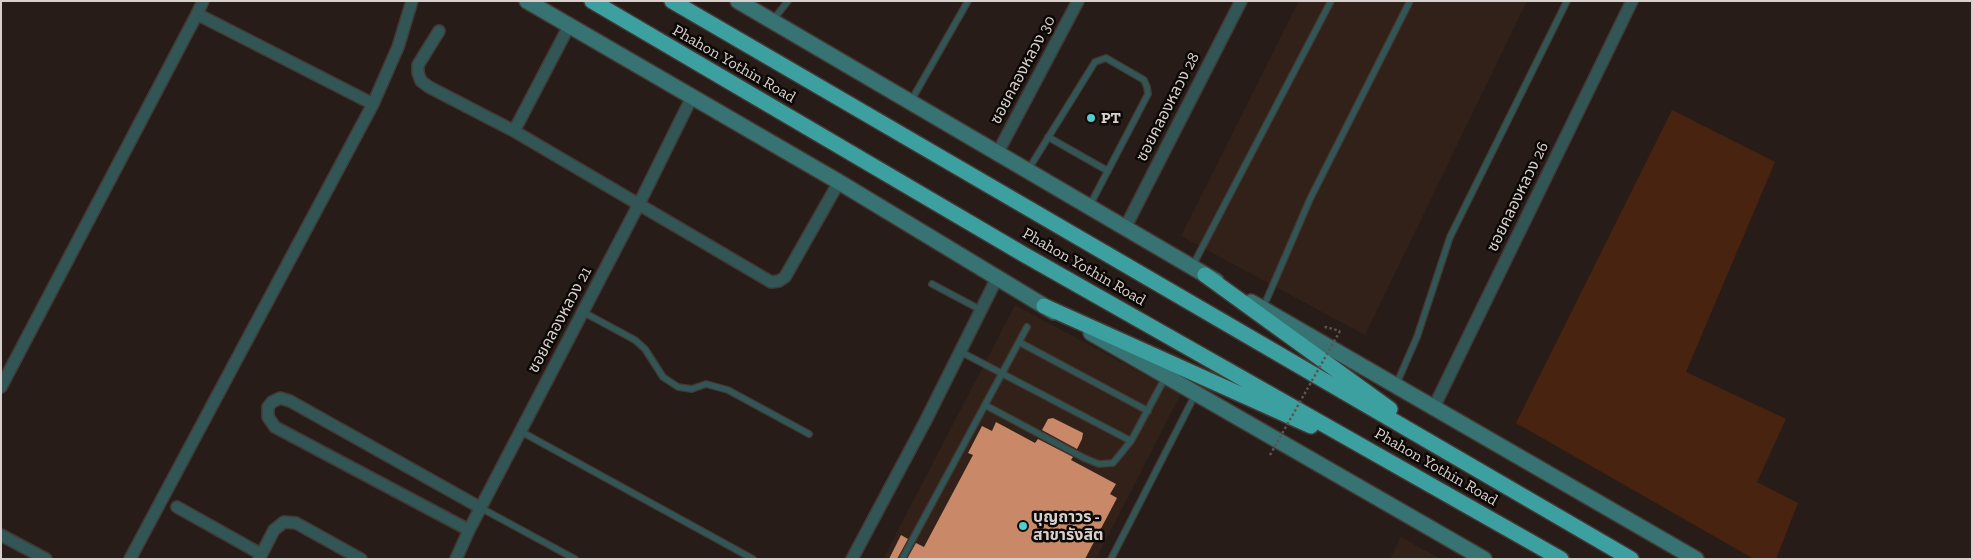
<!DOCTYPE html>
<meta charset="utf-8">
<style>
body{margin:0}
#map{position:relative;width:1973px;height:560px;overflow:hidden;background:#271c17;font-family:"Zilla Slab",serif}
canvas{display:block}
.frame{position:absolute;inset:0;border:2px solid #d8d0cd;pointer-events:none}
</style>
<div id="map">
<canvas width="1973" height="560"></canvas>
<div class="frame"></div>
</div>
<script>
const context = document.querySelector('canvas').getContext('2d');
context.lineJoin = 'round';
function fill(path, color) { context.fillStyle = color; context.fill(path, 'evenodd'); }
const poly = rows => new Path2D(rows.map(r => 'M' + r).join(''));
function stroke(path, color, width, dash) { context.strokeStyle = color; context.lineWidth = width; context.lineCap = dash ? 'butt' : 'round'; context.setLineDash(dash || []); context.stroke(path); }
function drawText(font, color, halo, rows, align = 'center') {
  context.font = font + ' "Zilla Slab","Noto Sans Thai",serif'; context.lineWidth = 5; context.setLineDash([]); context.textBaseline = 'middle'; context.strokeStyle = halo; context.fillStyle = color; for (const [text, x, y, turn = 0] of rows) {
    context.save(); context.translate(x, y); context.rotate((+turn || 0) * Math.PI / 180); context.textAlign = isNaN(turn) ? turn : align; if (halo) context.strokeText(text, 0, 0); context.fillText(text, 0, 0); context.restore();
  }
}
fill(poly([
 [1299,1,1527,1,1365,335,1181,236],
 [1015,305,1181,394,1096,559,883,559],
 [1401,537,1441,559,1390,559]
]), '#322119');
fill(poly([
 [1672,110,1775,162,1686,372,1786,419,1757,482,1798,503,1776,559,1754,559,1516,423]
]), '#48230f');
fill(poly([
 [1053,418,1083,433,1082,439,1077,449,1042,430,1048,419],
 [996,422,1035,443,1038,439,1073,457,1071,460,1116,484,1110,494,1117,498,1085,559,907,559,916,543,924,547,973,455,968,453,982,426,992,431],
 [901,535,908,539,897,559,889,559]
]), '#c98969');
const lane = poly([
 [773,20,788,1],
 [911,101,968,1],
 [1048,137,1108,171],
 [1028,170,1095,62,1106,58,1144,80,1147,87,1148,94,1090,205],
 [1193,265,1331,1],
 [932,284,981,310],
 [1263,308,1310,199,1410,1],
 [583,312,635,340,645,349,663,377,678,387,692,389,706,384,728,390,809,434],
 [1019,342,1148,411],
 [961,352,1131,441],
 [1396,385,1417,337,1450,237,1567,1],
 [985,405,1084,458,1099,464,1113,463,1131,441,1165,378],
 [520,431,753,559],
 [481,508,575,559],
 [902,559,1027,327],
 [1111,559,1196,393]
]);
const street = poly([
 [197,14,203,1],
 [569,26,514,131,771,282,779,281,785,277,839,182],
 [439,31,418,65,418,73,421,81,429,87,514,131],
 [997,154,1078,1],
 [1125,228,1241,1],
 [1,387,197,14,373,104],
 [1434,407,1632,1],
 [177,507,261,554],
 [469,530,275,427,268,417,268,407,272,402,280,398,290,401,481,508],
 [1,535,46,559],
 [130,559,373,104,398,47,412,1],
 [259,559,274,530,284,522,296,523,361,559],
 [456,559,469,530,639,204,692,97],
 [852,559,925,422,997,278]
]);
const secondary = poly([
 [527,1,839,182,1054,312],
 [738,1,1216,281],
 [1251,302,1696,559],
 [1091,333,1484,559]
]);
const highway = poly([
 [592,1,1023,254,1561,559],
 [672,1,1631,559],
 [1205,275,1390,409],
 [1044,306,1311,426]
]);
stroke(lane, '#433934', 8);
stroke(street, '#433934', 14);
stroke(secondary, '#433934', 18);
stroke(highway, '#433934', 18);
stroke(poly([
 [1325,328,1326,327,1340,331]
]), '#5e5450', 2.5, [2.5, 2.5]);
stroke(lane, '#325555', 5.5);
stroke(street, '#325555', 11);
stroke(secondary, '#387373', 15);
stroke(highway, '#3da0a0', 15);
stroke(poly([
 [1270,455,1340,331]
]), '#5e5450', 2.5, [2.5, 2.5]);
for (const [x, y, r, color] of [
 [1091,118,5,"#52cdcc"],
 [1023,526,5,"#52cdcc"]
]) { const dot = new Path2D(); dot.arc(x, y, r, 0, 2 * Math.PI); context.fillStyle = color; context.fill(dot); stroke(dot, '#0c0806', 2); }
drawText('16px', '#d8d0cd', '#0c0806', [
 ["Phahon Yothin Road",734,64,30],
 ["ซอยคลองหลวง 30",1023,70,-62],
 ["ซอยคลองหลวง 28",1168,107,-63],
 ["ซอยคลองหลวง 26",1518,197,-64],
 ["Phahon Yothin Road",1084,267,30],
 ["ซอยคลองหลวง 21",560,320,-62],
 ["Phahon Yothin Road",1436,467,30]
]);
drawText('bold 16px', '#d8d0cd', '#0c0806', [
 ["PT",1101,118],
 ["บุญถาวร -",1033,517],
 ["สาขารังสิต",1033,535]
], 'left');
</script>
